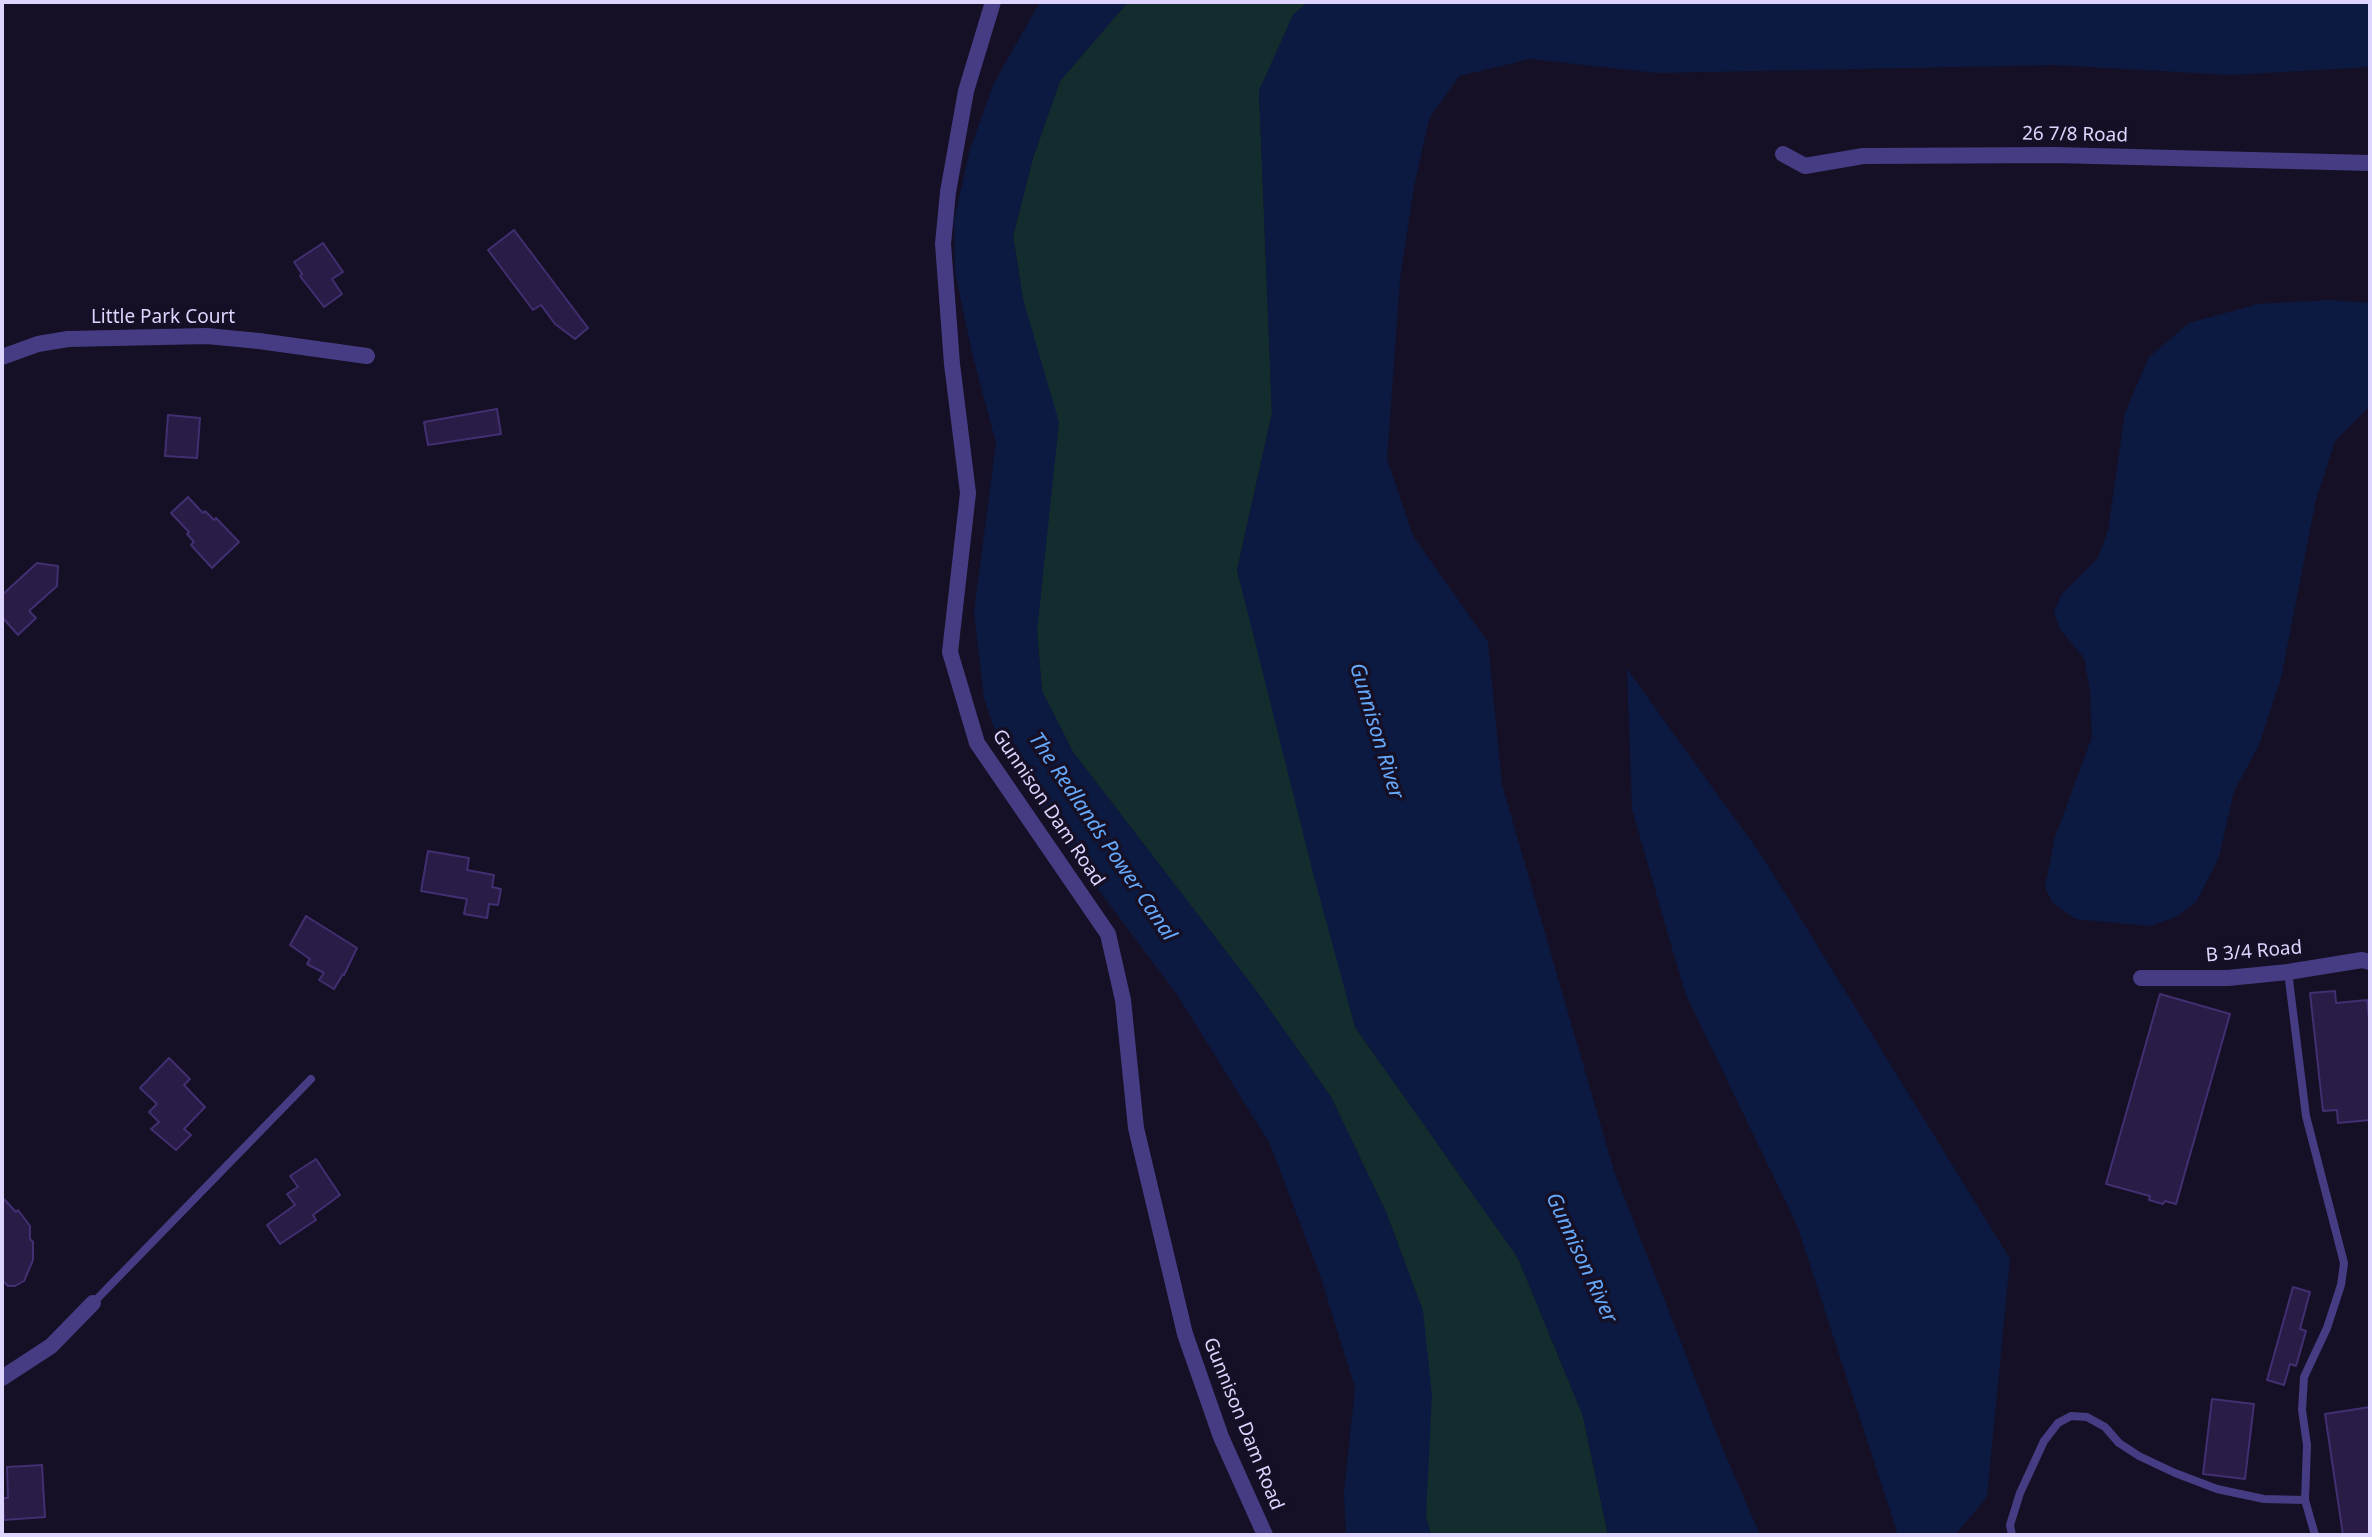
<!DOCTYPE html>
<style>
body{margin:0}
#map{position:relative;width:2372px;height:1537px;overflow:hidden;background:#151025;font-family:"Noto Sans",sans-serif}
canvas{display:block}
.frame{position:absolute;inset:0;border:4px solid #ded5fe;pointer-events:none}
</style>
<div id="map">
<canvas width="2372" height="1537"></canvas>
<div class="frame"></div>
</div>
<script>
const context = document.querySelector('canvas').getContext('2d');
context.lineJoin = 'round';
function fill(path, color) { context.fillStyle = color; context.fill(path, 'evenodd'); }
const poly = rows => new Path2D(rows.map(r => 'M' + r).join(''));
function stroke(path, color, width, dash) { context.strokeStyle = color; context.lineWidth = width; context.lineCap = dash ? 'butt' : 'round'; context.setLineDash(dash || []); context.stroke(path); }
function drawText(font, color, halo, rows, align = 'center') {
  context.font = font + ' "Noto Sans",sans-serif'; context.lineWidth = 7; context.setLineDash([]); context.textBaseline = 'middle'; context.strokeStyle = halo; context.fillStyle = color; for (const [text, x, y, turn = 0] of rows) {
    context.save(); context.translate(x, y); context.rotate((+turn || 0) * Math.PI / 180); context.textAlign = isNaN(turn) ? turn : align; if (halo) context.strokeText(text, 0, 0); context.fillText(text, 0, 0); context.restore();
  }
}
fill(poly([
 [1128,2,1308,2,1293,15,1259,91,1272,413,1237,570,1355,1027,1518,1258,1583,1416,1608,1535,1431,1535,1426,1517,1423,1311,1386,1212,1331,1097,1258,993,1073,752,1042,691,1037,632,1023,299,1013,236,1033,158,1060,81]
]), '#132d2f');
fill(poly([
 [1040,2,1128,2,1060,81,1033,158,1013,236,1023,299,1059,422,1037,632,1042,691,1073,752,1258,993,1331,1097,1386,1212,1423,1311,1432,1395,1426,1517,1431,1535,1346,1535,1344,1493,1355,1388,1321,1278,1270,1144,1178,996,1055,831,997,737,984,698,974,612,996,443,972,353,955,271,954,220,970,149,994,83],
 [1308,2,2370,2,2370,67,2231,75,2055,65,1657,73,1530,59,1459,76,1429,119,1414,187,1400,279,1387,459,1413,536,1488,642,1502,785,1614,1171,1720,1442,1760,1535,1608,1535,1583,1416,1518,1258,1355,1027,1314,877,1237,570,1272,413,1259,91,1293,15],
 [2330,300,2370,303,2370,406,2335,441,2316,500,2281,678,2259,745,2234,791,2219,857,2196,902,2176,917,2150,926,2075,919,2052,902,2045,887,2055,837,2092,737,2090,690,2084,658,2059,628,2054,612,2061,595,2098,558,2108,530,2125,413,2149,357,2189,323,2258,304],
 [1627,669,1764,859,2010,1259,1987,1497,1955,1535,1898,1535,1797,1225,1685,993,1632,809]
]), '#0c1a42');
const building = poly([
 [514,230,588,328,575,339,555,324,541,305,533,310,488,250,514,230],
 [323,243,343,272,332,279,342,294,324,307,300,276,302,274,294,262,323,243],
 [497,409,501,434,428,445,424,422,497,409],
 [168,415,200,418,197,458,165,456,168,415],
 [188,497,203,513,205,511,214,520,216,518,239,542,212,568,191,545,194,542,187,534,189,532,171,513,188,497],
 [37,563,58,566,57,586,29,611,36,618,18,635,2,617,2,595,37,563],
 [428,851,469,858,467,870,494,875,492,887,501,889,498,905,489,904,487,918,464,914,467,899,421,891,428,851],
 [306,916,357,948,344,975,343,974,334,989,319,980,324,973,307,964,310,959,290,945,306,916],
 [2335,991,2336,1003,2367,1000,2370,1030,2370,1120,2338,1123,2337,1110,2323,1111,2310,993,2335,991],
 [2160,994,2230,1014,2176,1204,2165,1201,2163,1204,2149,1200,2150,1196,2106,1184,2160,994],
 [169,1058,190,1079,184,1085,205,1107,184,1129,191,1135,176,1150,151,1129,159,1122,149,1112,157,1104,140,1088,169,1058],
 [316,1159,340,1195,313,1215,316,1220,280,1244,267,1225,295,1205,287,1194,298,1187,290,1176,316,1159],
 [2,1197,16,1212,18,1210,30,1226,30,1239,33,1242,33,1260,24,1281,15,1286,8,1286,2,1280,2,1197],
 [2293,1287,2310,1292,2300,1329,2306,1331,2296,1366,2290,1364,2284,1385,2267,1380,2293,1287],
 [2212,1399,2254,1404,2245,1479,2203,1474,2212,1399],
 [2370,1407,2370,1535,2343,1535,2325,1414,2370,1407],
 [42,1465,45,1517,4,1520,3,1498,8,1498,7,1467,42,1465]
]);
fill(building, '#291c46');
stroke(building, '#422f71', 2);
stroke(poly([
 [2288,972,2306,1116,2344,1263,2341,1285,2327,1328,2304,1377,2302,1410,2307,1445,2305,1500,2315,1535],
 [93,1303,311,1079],
 [2012,1535,2010,1525,2020,1493,2044,1441,2058,1423,2071,1416,2087,1417,2105,1427,2119,1443,2139,1456,2175,1473,2217,1489,2264,1499,2305,1500]
]), '#463c83', 8);
stroke(poly([
 [993,2,966,91,948,192,943,244,952,364,968,493,950,652,977,743,1108,934,1123,1000,1136,1128,1185,1334,1221,1437,1265,1535],
 [1783,154,1805,166,1863,156,2055,155,2370,163],
 [2,357,38,344,68,339,207,336,259,341,367,356],
 [2141,978,2228,978,2288,972,2362,960,2370,962],
 [2,1378,51,1346,93,1303]
]), '#463c83', 16);
drawText('19px', '#ded5fe', '#151025', [
 ["26 7/8 Road",2075,135,1],
 ["Little Park Court",163,318],
 ["Gunnison Dam Road",1048,808,56],
 ["B 3/4 Road",2254,952,-5],
 ["Gunnison Dam Road",1243,1424,68]
]);
drawText('italic 21px', '#66a8fa', '#151025', [
 ["Gunnison River",1376,731,73],
 ["The Redlands Power Canal",1102,837,56],
 ["Gunnison River",1581,1258,65]
]);
</script>
